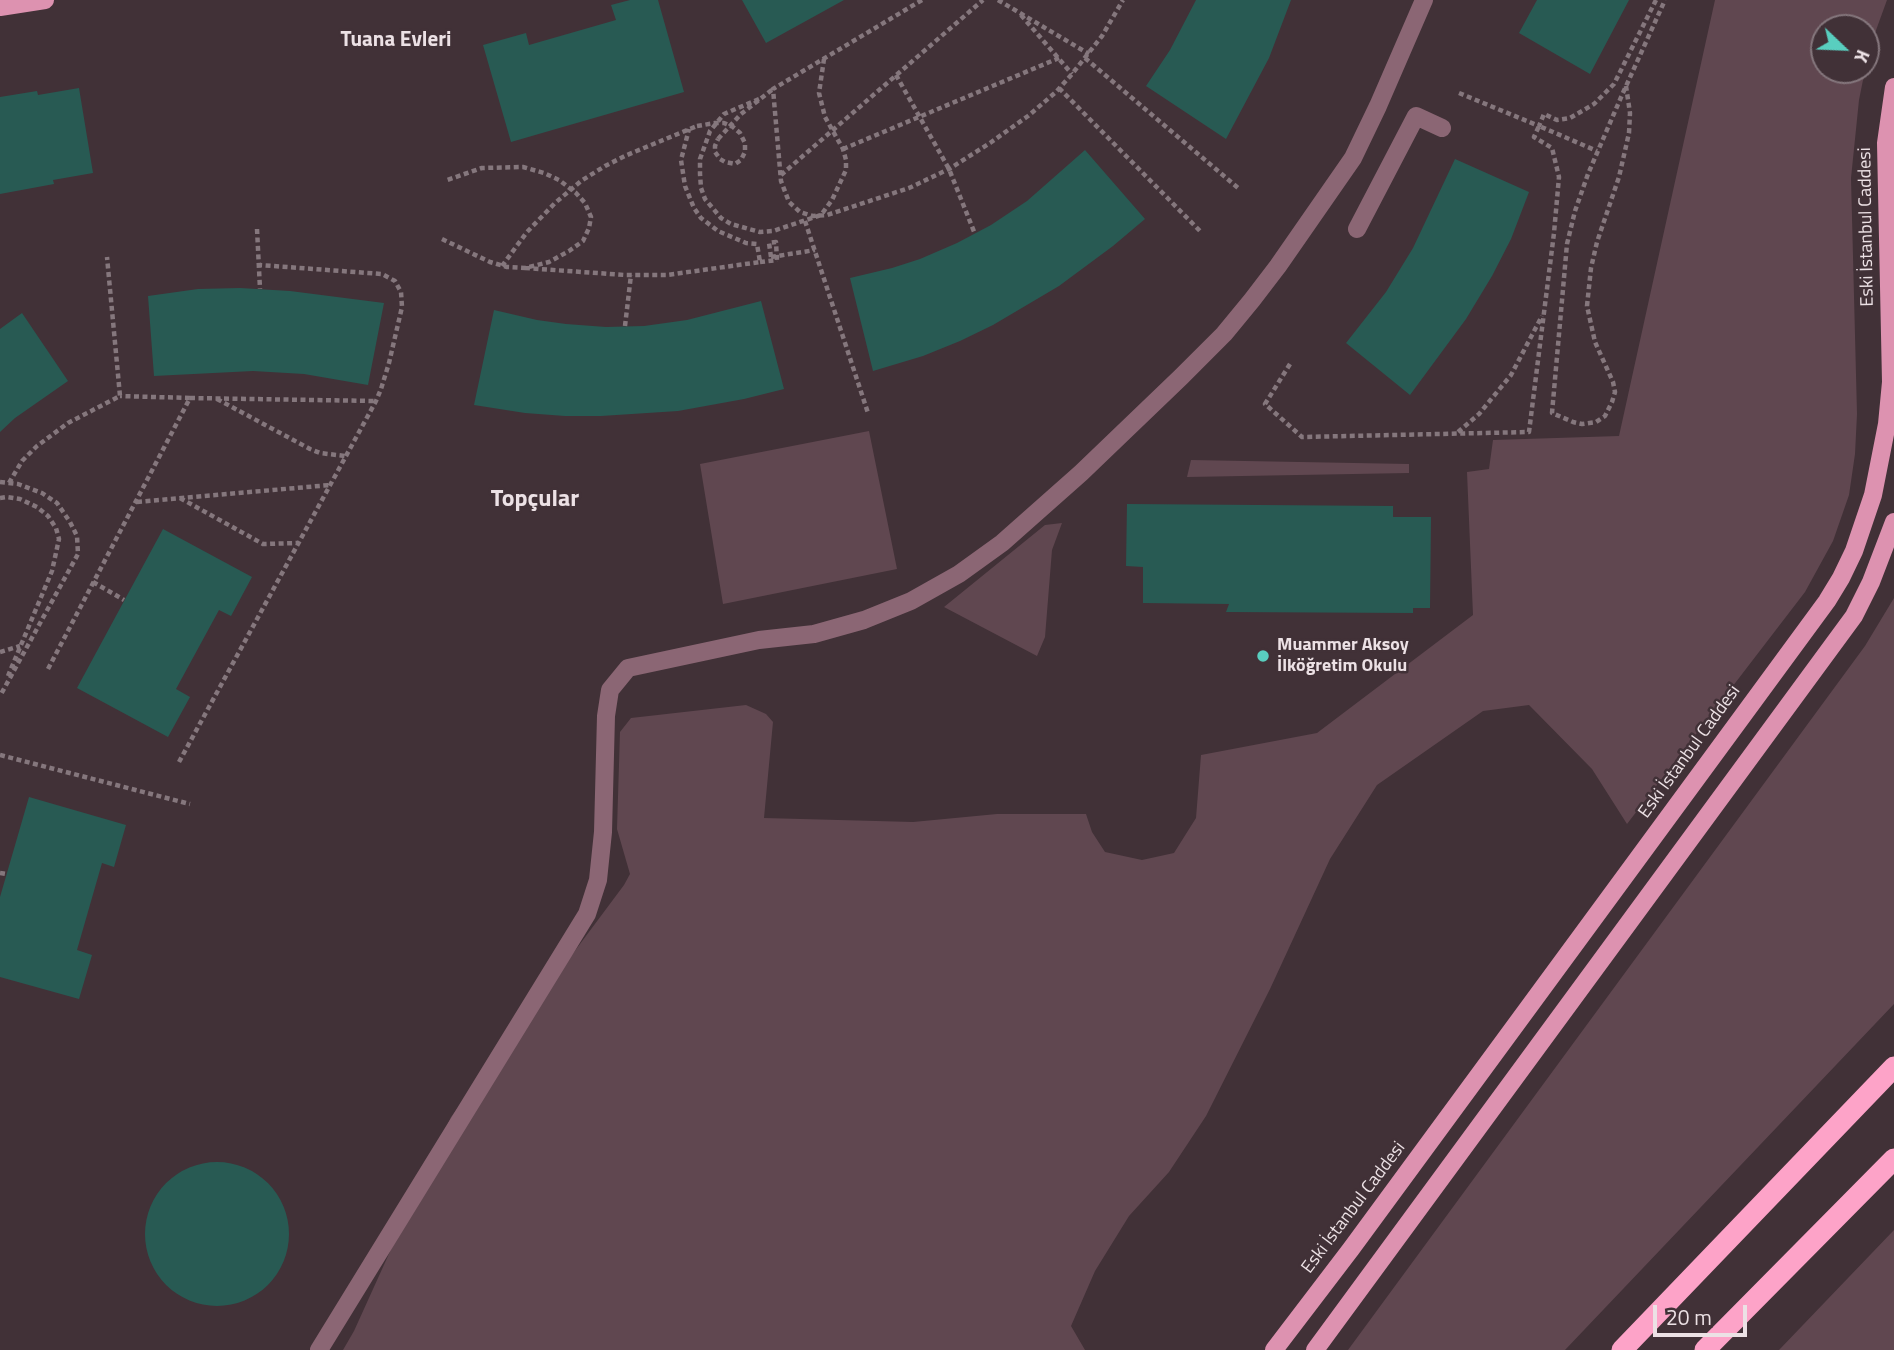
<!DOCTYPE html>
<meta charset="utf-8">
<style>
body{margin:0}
#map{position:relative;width:1894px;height:1350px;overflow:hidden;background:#413137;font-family:"Titillium Web",sans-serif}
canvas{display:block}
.north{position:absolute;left:1810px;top:14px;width:70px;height:70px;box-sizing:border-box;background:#413137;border:2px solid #85777d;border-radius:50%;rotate:113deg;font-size:19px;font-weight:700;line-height:28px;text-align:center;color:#ece1e5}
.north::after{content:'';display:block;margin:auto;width:24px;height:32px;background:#59cebf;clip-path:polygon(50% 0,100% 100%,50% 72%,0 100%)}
.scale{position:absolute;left:1653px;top:1305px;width:94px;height:32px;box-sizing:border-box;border:4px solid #ece1e5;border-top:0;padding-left:9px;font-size:21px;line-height:24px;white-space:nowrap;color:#ece1e5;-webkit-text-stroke:5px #413137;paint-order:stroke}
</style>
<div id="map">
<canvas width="1894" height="1350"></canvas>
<div class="north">K</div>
<div class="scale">20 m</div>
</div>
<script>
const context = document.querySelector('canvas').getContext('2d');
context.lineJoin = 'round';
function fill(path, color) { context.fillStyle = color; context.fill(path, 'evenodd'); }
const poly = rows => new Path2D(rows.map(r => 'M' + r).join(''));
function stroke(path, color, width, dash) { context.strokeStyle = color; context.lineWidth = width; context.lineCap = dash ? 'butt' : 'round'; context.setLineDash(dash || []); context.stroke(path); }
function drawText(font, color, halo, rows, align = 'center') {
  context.font = font + ' "Titillium Web",sans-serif'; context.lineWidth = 5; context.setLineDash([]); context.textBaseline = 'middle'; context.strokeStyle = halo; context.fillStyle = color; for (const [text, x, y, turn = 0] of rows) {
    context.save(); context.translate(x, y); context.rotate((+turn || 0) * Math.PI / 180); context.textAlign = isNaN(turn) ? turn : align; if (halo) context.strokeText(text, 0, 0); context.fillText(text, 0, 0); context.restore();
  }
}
fill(poly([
 [1715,0,1887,0,1871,44,1866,67,1866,28,1824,28,1824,70,1865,70,1859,100,1851,178,1857,414,1855,454,1849,495,1833,541,1805,592,1627,824,1592,769,1529,705,1483,711,1377,785,1330,859,1270,989,1206,1116,1169,1172,1129,1216,1095,1271,1071,1326,1085,1350,343,1350,354,1331,451,1117,624,885,630,874,617,829,620,732,631,718,746,705,766,714,773,722,764,818,913,822,997,814,1086,814,1092,832,1105,852,1142,860,1174,853,1196,818,1201,755,1317,733,1473,615,1467,472,1489,469,1493,440,1619,436],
 [869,431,897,569,723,604,700,464],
 [1191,460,1409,464,1409,473,1187,477],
 [1062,523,1052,550,1045,637,1037,656,944,607,1045,525],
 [1894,598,1894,1004,1565,1350,1348,1350,1865,646],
 [1894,1230,1894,1350,1779,1350]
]), '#604750');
fill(poly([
 [630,0,658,0,684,92,511,142,483,45,526,33,529,45,616,20,611,5],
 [742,0,844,0,766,43],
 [1196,0,1291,0,1269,58,1226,139,1146,86,1170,50],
 [1537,0,1629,0,1590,74,1519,33],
 [79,88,93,173,53,180,54,184,0,194,0,97,37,91,38,95],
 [1085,150,1145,219,1113,246,1059,286,993,325,960,341,923,356,873,371,850,278,892,268,920,259,957,243,991,225,1027,201],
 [1455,159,1529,192,1511,239,1492,276,1466,319,1410,395,1346,343,1386,292,1413,248],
 [240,288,290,291,384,303,368,385,304,374,253,371,154,376,148,296,198,289],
 [761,301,784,389,744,399,678,411,601,416,565,416,525,413,474,405,494,310,537,320,566,324,606,327,644,326,687,320],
 [22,313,68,381,15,418,0,432,0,329],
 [1127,504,1393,506,1393,517,1431,517,1430,608,1413,608,1413,613,1226,612,1229,604,1143,603,1143,567,1126,566],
 [163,529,252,577,231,616,219,610,176,689,190,697,168,737,77,688],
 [29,797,126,825,114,867,102,863,77,950,92,955,79,999,0,977,0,897],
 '145 1234a72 72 0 1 1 144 0a72 72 0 1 1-144 0Z'
]), '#285a53');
stroke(poly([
 [922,0,773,89,781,181,789,202,800,212,813,216,827,215,909,188,949,169,990,143,1028,116,1056,92,1072,74,1102,36,1123,0],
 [998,0,1089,54],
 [1021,15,1072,74],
 [1085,58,1238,188],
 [896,75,949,169,975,234],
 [1626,86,1630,113,1629,133,1619,177,1597,242,1591,268,1587,306,1595,342,1613,382,1615,392,1612,402,1605,416,1596,422,1582,424,1573,422,1552,413,1567,244,1575,211,1588,174,1622,95,1665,0],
 [1059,88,1200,231],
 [1459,93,1539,126,1544,114,1557,120,1570,118,1594,104,1614,84,1656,0],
 [759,99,724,114,710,131,700,159,700,174,701,188,705,199,721,218,731,224,760,232,773,231,821,215,832,200,846,170,846,160,843,149,825,117,819,93,824,59],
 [718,139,741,114,773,89],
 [843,149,1059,58],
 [781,175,983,0],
 [805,221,868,413],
 [257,229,260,289],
 [442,239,490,262,507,267,525,268,549,262,569,251,583,241,589,228,591,217,585,203,576,193,559,180,544,173,523,167,482,168,447,180],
 [771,257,815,250],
 [760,262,777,260],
 [502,266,527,232,555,203,581,181,605,166,627,155,697,126],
 [525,268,625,275,667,275,760,262,757,244,746,243,718,231,701,218,694,208,685,186,681,160,689,129],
 [625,326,631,275],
 [1290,364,1265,404,1302,437,1529,432,1554,233,1559,177,1552,148,1534,137,1539,126,1597,151],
 [190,398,375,401],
 [217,399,310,449,320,453,345,456],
 [1458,432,1479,414,1511,375,1542,316],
 [0,482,18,484,42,493,57,503,70,522,77,536,78,554,0,696],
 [9,483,22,461,37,446,68,423,120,396,107,257],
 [0,498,7,497,20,499,37,507,48,516,56,528,59,539,52,571,8,676],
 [180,498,263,544,299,543],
 [137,502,330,485],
 [93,582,124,600],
 [0,652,20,646],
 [48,669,190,398,120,396],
 [0,755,190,804],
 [179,762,376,401,381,389,389,363,402,307,401,292,395,281,382,274,260,265],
 [0,873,6,874]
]), '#85777d', 4.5, [5, 3.5]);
stroke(poly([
 [1357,229,1416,116,1442,128],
 [319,1350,587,914,598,880,603,832,606,716,610,690,628,668,759,640,814,634,864,620,911,601,959,574,1002,543,1081,473,1181,377,1224,334,1252,300,1278,266,1353,158,1378,106,1424,0]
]), '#8b6674', 18);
stroke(poly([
 [0,7,45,0],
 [1274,1350,1351,1249,1758,695,1827,601,1841,578,1854,551,1873,495,1887,424,1891,382,1886,143,1894,87],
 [1315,1350,1854,616,1871,582,1894,522]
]), '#dd92b0', 18);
stroke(poly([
 [1622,1350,1894,1067],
 [1705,1350,1894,1159]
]), '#fda3c8', 21);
stroke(poly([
 [697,126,715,123,724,123,733,127,740,133,745,143,745,152,741,160,735,164,725,162,720,159,715,152,715,146,718,139],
 [771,257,769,243,776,242,777,260]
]), '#85777d', 4.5, [5, 3.5]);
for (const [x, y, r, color] of [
 [1263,656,7,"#59cebf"]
]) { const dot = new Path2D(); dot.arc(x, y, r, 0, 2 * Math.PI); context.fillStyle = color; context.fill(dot); stroke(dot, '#413137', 2.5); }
drawText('18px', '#ece1e5', '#413137', [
 ["Eski İstanbul Caddesi",1867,227,-91],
 ["Eski İstanbul Caddesi",1690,752,-54],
 ["Eski İstanbul Caddesi",1354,1208,-53]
]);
drawText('bold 18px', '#ece1e5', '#413137', [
 ["Muammer Aksoy",1277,646],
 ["İlköğretim Okulu",1277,667]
], 'left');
drawText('bold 21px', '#ece1e5', '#413137', [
 ["Tuana Evleri",396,41]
]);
drawText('bold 24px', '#ece1e5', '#413137', [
 ["Topçular",535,500]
]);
</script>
